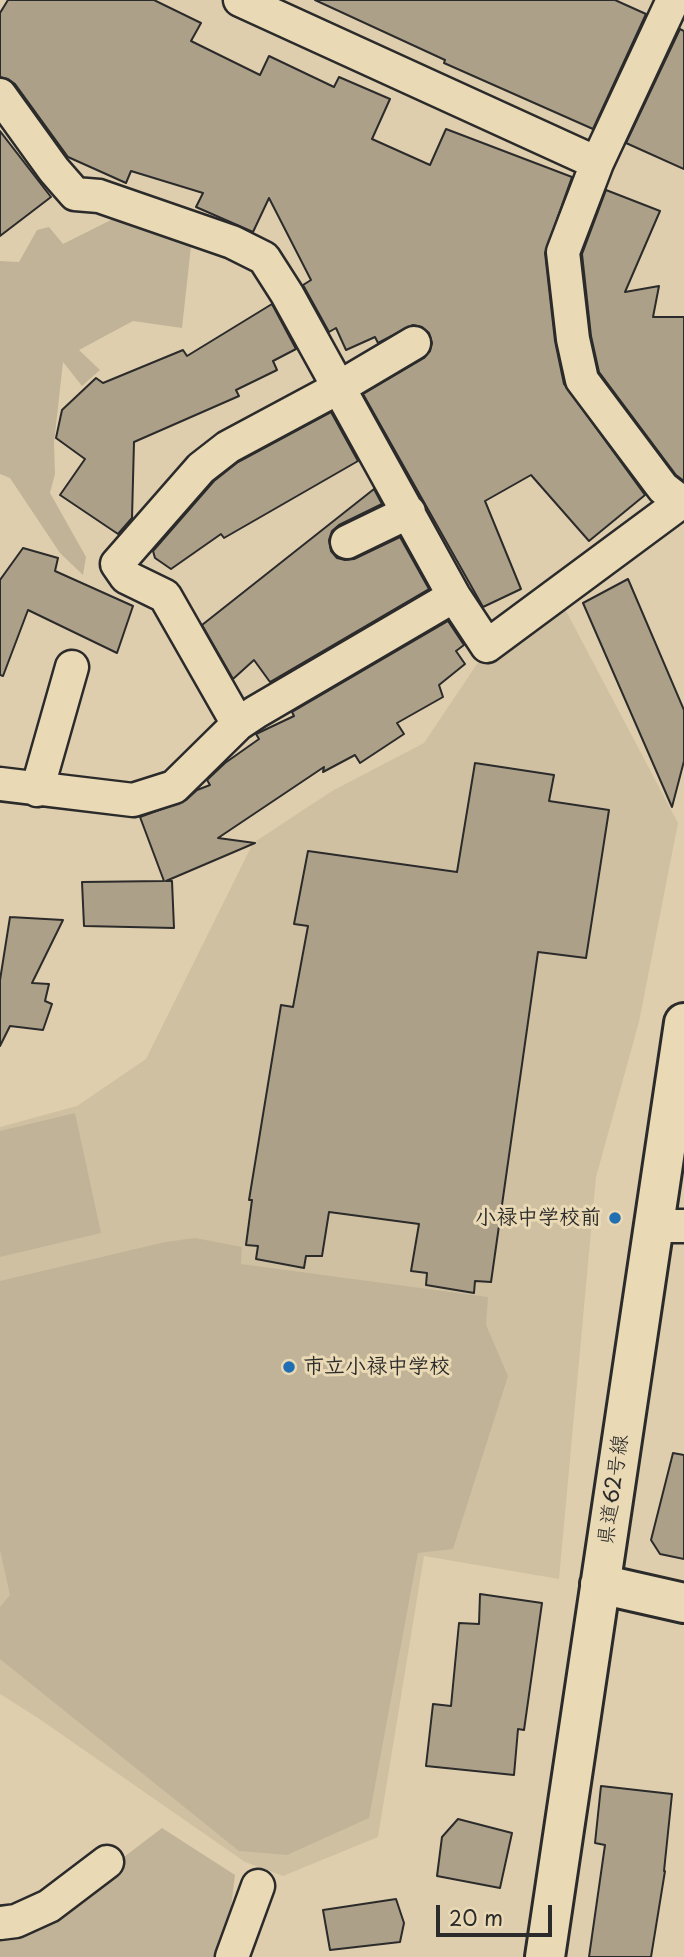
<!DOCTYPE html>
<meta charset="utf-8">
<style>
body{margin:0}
#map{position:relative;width:684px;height:1957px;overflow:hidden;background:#dfcead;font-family:"Playpen Sans",sans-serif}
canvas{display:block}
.scale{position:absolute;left:436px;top:1905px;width:116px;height:32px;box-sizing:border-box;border:4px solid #2b2b2b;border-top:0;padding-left:9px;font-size:21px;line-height:24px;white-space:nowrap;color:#2b2b2b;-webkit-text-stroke:5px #ead9b5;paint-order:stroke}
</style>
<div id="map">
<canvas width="684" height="1957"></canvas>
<div class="scale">20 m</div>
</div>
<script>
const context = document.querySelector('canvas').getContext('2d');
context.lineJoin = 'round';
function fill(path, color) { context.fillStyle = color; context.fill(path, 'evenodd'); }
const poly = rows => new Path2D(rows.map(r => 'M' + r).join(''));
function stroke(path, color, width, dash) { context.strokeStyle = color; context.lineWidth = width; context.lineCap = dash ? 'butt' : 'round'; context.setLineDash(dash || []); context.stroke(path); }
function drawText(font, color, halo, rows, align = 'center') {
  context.font = font + ' "Playpen Sans","Klee One",sans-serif'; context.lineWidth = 6; context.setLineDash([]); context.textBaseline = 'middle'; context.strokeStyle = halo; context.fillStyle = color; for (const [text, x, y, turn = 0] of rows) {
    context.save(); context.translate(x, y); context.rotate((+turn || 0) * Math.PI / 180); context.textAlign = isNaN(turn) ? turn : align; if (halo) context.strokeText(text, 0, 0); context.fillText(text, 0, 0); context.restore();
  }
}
fill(poly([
 [565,609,678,823,639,1022,596,1177,559,1579,424,1556,378,1837,283,1876,245,1862,38,1718,0,1694,0,1127,77,1106,146,1059,253,843,332,791,424,743,479,661]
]), '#d0c0a2');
fill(poly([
 [113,219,191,246,182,328,133,321,79,350,100,370,82,386,63,362,54,443,55,474,50,493,86,557,83,575,60,553,10,478,0,474,0,261,19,262,37,230,49,227,63,244],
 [75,1113,101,1233,0,1257,0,1131],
 [195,1238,242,1247,241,1264,488,1297,486,1325,508,1376,453,1549,418,1553,369,1818,287,1855,239,1851,0,1659,0,1607,10,1595,0,1550,0,1281,165,1242],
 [162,1828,235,1875,230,1916,215,1957,0,1957,0,1935,28,1930]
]), '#c1b397');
const building = poly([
 [8,0,154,0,201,23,191,41,260,75,269,56,334,87,339,77,390,99,372,139,430,165,446,129,572,177,545,253,555,341,564,384,645,495,589,541,531,475,485,501,521,589,483,607,363,394,424,358,430,351,432,343,429,333,422,327,413,325,378,343,375,337,346,350,336,328,329,332,303,285,311,280,269,198,253,232,196,207,203,193,131,171,126,183,68,157,15,84,8,79,0,77,0,13,8,0],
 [315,0,615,0,646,14,593,129,444,63,445,60,315,0],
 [680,29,684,31,684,169,626,143,680,29],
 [0,131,51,197,0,236,0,131],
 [606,190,660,211,625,292,659,286,653,317,684,317,684,481,676,475,599,372,591,336,582,254,606,190],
 [272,304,296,349,273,361,277,370,236,390,239,396,134,442,132,518,118,534,60,495,85,459,56,438,62,410,96,378,103,383,183,350,187,356,272,304],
 [331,412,358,461,224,538,221,534,171,569,155,558,153,551,214,481,238,462,331,412],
 [374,489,382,504,339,525,332,531,329,540,331,551,337,558,345,560,354,559,400,537,429,589,270,682,254,660,233,679,202,625,374,489],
 [23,548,58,558,55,571,133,606,117,653,28,610,3,676,0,675,0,580,23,548],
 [628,579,684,710,684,761,672,807,583,603,628,579],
 [448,621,464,645,456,651,465,664,439,685,443,697,397,723,404,734,360,763,355,755,323,772,324,767,218,838,255,843,166,881,172,881,174,928,84,926,82,882,164,881,140,817,186,800,197,790,210,785,207,780,225,763,259,739,256,734,294,716,292,712,448,621],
 [475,763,554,775,549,801,609,810,586,958,538,952,491,1282,475,1281,474,1293,426,1285,427,1273,411,1271,419,1224,329,1212,322,1256,306,1256,304,1268,256,1259,258,1246,246,1245,252,1200,249,1200,281,1005,293,1007,308,926,294,924,308,851,457,872,475,763],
 [10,917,63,920,32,983,49,984,45,1001,52,1004,43,1030,10,1026,0,1046,0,980,10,917],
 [673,1453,684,1455,684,1559,660,1554,651,1540,673,1453],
 [480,1594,542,1603,524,1730,518,1729,514,1775,426,1766,433,1704,451,1706,459,1623,479,1624,480,1594],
 [601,1786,672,1794,664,1871,665,1871,651,1957,589,1957,605,1845,595,1843,601,1786],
 [458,1819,512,1833,500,1888,437,1876,442,1837,458,1819],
 [396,1899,404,1923,400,1942,330,1950,323,1910,396,1899]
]);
fill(building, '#ada088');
stroke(building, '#2b2b2b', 2);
const street = poly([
 [240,0,597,163],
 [673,0,597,163,563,252,573,339,582,380,663,488,684,504],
 [0,95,54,170,75,194,99,196,232,242,264,258,287,294,454,596,487,646,680,503],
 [347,542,409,512],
 [238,724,165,596,126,577,117,564,201,468,228,447,338,388,414,343],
 [0,784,133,800,174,787,238,724,256,712,454,596],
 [37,790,72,667],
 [653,1226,684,1226],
 [0,1923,16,1921,49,1906,107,1862],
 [232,1957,258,1886]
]);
const secondary = poly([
 [600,1584,684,1603],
 [545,1957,684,1023]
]);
stroke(street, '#2b2b2b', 37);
stroke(secondary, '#2b2b2b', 44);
stroke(street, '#ead9b5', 32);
stroke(secondary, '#ead9b5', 38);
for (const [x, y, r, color] of [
 [615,1218,7,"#1f6fb2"],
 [289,1367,7,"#1f6fb2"]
]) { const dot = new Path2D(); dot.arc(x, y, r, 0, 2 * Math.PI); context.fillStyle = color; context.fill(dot); stroke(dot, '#ead9b5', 2.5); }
drawText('bold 21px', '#2b2b2b', '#ead9b5', [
 ["小禄中学校前",601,1218],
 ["市立小禄中学校",303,1367,"left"]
], 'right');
drawText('21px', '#2b2b2b', '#ead9b5', [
 ["県道62号線",614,1490,-82]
]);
</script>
